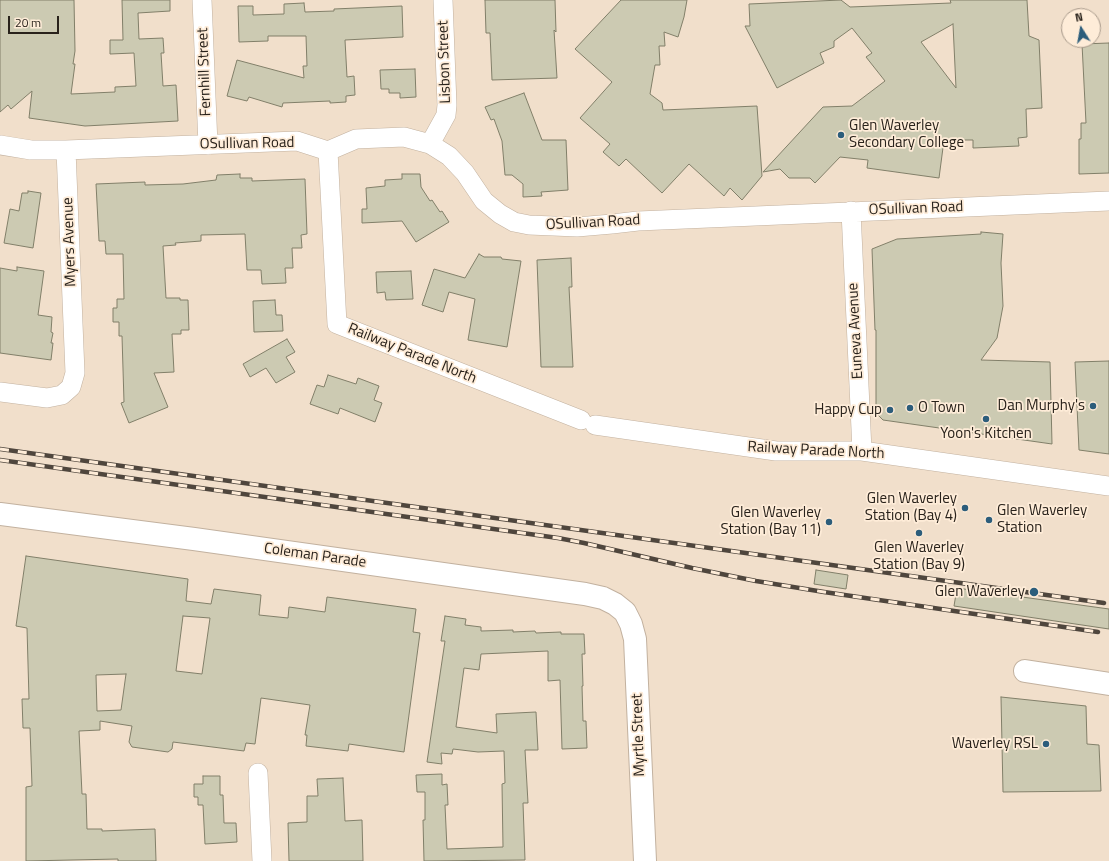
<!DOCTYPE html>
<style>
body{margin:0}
#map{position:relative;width:1109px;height:861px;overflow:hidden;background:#f1dfcb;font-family:"Titillium Web",sans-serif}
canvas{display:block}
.north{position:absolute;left:1061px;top:8px;width:40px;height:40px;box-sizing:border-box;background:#feecd8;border:1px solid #a99b8c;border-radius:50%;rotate:349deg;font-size:11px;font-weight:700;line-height:16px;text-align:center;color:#29221b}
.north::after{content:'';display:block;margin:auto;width:14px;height:18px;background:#2c5d7b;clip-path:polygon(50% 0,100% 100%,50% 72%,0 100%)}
.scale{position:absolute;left:8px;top:16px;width:51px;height:18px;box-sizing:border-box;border:2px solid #29221b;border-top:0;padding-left:5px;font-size:12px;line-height:14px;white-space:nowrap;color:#29221b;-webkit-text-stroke:3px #feecd8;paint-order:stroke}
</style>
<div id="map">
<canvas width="1109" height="861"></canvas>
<div class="north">N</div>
<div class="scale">20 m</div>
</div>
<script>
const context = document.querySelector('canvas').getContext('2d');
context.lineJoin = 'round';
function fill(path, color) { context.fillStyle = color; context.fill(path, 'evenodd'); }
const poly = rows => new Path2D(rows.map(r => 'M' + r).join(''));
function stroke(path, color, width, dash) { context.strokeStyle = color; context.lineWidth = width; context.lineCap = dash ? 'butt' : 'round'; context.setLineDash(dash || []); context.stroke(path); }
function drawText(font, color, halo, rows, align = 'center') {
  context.font = font + ' "Titillium Web",sans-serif'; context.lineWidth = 3.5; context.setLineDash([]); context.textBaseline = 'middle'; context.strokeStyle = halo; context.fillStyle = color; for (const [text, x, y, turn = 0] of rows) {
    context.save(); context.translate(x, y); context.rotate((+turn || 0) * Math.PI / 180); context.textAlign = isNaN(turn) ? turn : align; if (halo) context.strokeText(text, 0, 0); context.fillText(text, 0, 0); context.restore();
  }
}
const building = poly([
 [0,0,74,0,75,51,73,64,75,64,71,94,115,92,115,87,136,86,134,53,110,54,110,40,123,40,122,0,170,0,170,11,138,13,139,39,163,38,164,53,161,53,163,86,176,85,178,121,85,126,29,118,32,91,11,109,8,105,0,112,0,0],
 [485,0,555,0,556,32,554,30,557,78,492,80,490,33,486,33,485,0],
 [621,0,687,0,684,17,678,37,664,32,665,46,659,46,660,65,655,65,650,94,662,103,663,110,757,106,762,176,742,200,730,188,724,196,689,164,662,193,626,159,619,166,603,152,610,144,580,118,612,82,575,49,621,0],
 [841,0,850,7,951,3,950,0,1027,0,1029,36,1039,40,1042,108,1026,109,1027,137,1018,138,1019,146,973,148,973,140,944,140,939,178,867,168,868,160,840,157,815,183,810,178,789,178,780,169,763,172,823,107,852,106,885,81,866,57,872,53,852,28,834,41,834,47,820,53,824,63,777,88,745,26,750,26,749,4,841,0],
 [953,24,956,88,921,42,953,24],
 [304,3,305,12,334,11,334,9,402,6,403,37,345,40,347,77,354,76,355,95,346,96,346,102,330,103,330,101,283,103,282,107,249,97,247,101,227,96,237,60,304,78,303,66,307,66,306,36,268,36,268,41,239,42,238,6,253,6,253,15,284,14,284,4,304,3],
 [1109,43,1109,173,1079,174,1079,139,1081,139,1081,123,1086,123,1082,44,1109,43],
 [415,69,416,97,400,98,400,93,389,93,389,89,381,89,380,70,415,69],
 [524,93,542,140,566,140,568,190,541,192,542,196,523,197,523,184,512,175,505,175,502,141,494,119,491,120,485,107,524,93],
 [240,174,240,178,252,178,252,181,305,179,307,234,301,235,302,248,292,248,293,268,285,268,286,283,262,284,261,270,247,270,245,234,201,235,201,241,175,243,176,245,163,246,166,298,180,298,180,300,188,300,189,330,181,330,181,334,172,334,174,372,154,373,168,407,129,423,121,403,124,402,122,336,119,336,119,322,113,322,113,308,117,308,117,299,124,299,123,254,106,254,105,241,99,241,96,184,145,182,145,185,183,184,216,180,217,175,240,174],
 [402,174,420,174,421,187,430,201,432,200,440,212,442,211,449,222,416,242,402,221,362,223,362,209,367,209,366,188,385,186,385,180,402,179,402,174],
 [28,191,41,193,33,248,4,243,10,209,19,211,22,193,28,193,28,191],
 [981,232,1003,234,1001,263,1003,306,997,338,981,360,1050,362,1052,444,883,420,876,413,876,330,875,330,872,249,897,239,981,234,981,232],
 [479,254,484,257,501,257,502,259,521,261,507,347,468,340,475,299,449,292,443,312,422,305,434,269,465,278,479,254],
 [571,258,572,287,569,287,573,367,541,367,537,260,571,258],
 [17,267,44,271,38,315,52,317,51,332,53,333,51,343,53,343,51,360,0,353,0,268,17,271,17,267],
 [411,271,413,299,386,300,385,292,377,293,376,272,411,271],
 [275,300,276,315,282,315,283,331,254,332,253,301,275,300],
 [287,339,295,352,286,357,295,372,276,383,266,368,250,377,243,364,287,339],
 [1109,361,1109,454,1079,450,1075,362,1109,361],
 [328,375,356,384,358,378,379,386,374,400,382,403,375,422,340,408,338,414,310,404,317,385,324,387,328,375],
 [26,556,188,579,186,601,211,604,214,589,261,595,259,615,288,618,289,607,325,612,327,597,416,609,413,632,420,633,404,752,349,744,348,751,306,746,307,735,305,735,310,705,261,698,255,744,246,743,244,751,173,742,172,749,168,752,132,747,129,742,132,726,100,721,100,730,79,731,82,794,86,794,87,829,102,829,102,831,155,829,156,861,118,861,118,859,26,861,26,787,32,786,30,728,23,728,22,699,29,699,27,628,16,626,26,556],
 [183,616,210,618,202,674,176,671,183,616],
 [126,674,121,710,97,711,96,675,126,674],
 [816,570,848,575,846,589,814,584,816,570],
 [957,588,1109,609,1109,629,954,606,957,588],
 [445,616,466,619,465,625,481,627,481,631,513,630,513,632,535,631,536,633,561,632,561,634,584,634,585,654,582,654,583,686,582,686,583,721,586,721,587,748,562,749,560,680,548,681,548,651,481,654,479,670,464,668,456,727,497,733,496,714,536,712,538,750,525,750,528,803,523,803,525,860,424,861,423,820,425,820,425,792,417,792,416,775,442,774,442,785,447,784,448,805,445,805,447,849,503,847,502,784,505,783,504,751,478,752,453,749,452,754,441,753,442,764,427,762,445,641,441,641,445,616],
 [1001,697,1086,706,1087,744,1099,745,1101,791,1003,792,1001,697],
 [203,776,220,776,220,795,223,795,224,823,236,823,237,842,205,844,203,805,198,805,198,797,194,797,194,784,203,784,203,776],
 [343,778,345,821,362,820,363,861,289,861,288,823,307,822,307,796,318,796,317,779,343,778]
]);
fill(building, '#cccab2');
stroke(building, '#817f69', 1);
const minor = poly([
 [202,0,208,145],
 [430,144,446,115,447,105,443,0],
 [0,145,31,150,66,150,75,373,71,387,62,395,47,398,0,392],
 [66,150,297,141,328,151,356,139,404,137,430,144,449,156,465,173,484,201,500,214,514,222,529,225,577,227,612,224,638,221,1109,201],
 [328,151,337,324,581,420],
 [851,211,862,451],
 [595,425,776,451,862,451,1109,486],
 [258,773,262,861]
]);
const tertiary = poly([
 [0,514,194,539,585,594,603,598,615,604,625,612,631,624,635,639,645,861],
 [1025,671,1109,684]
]);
stroke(minor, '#c2b19f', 20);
stroke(tertiary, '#c2b19f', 24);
stroke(minor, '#fff', 19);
stroke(tertiary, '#fff', 22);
const rail = poly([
 [0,449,1104,603],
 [0,460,558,538,584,543,692,568,756,581,824,592,1098,632]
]);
stroke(rail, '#4f463d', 4.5);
stroke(rail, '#feecd8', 3, [9]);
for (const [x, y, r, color] of [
 [841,135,4,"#2c5d7b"],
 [1093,406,4,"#2c5d7b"],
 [910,408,4,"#2c5d7b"],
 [890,410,4,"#2c5d7b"],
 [986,419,4,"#2c5d7b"],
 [965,508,4,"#2c5d7b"],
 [989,520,4,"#2c5d7b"],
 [829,522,4,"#2c5d7b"],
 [919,533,4,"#2c5d7b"],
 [1034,592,5,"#2c5d7b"],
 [1046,744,4,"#2c5d7b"]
]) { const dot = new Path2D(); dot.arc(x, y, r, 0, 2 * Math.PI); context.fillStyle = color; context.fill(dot); stroke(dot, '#feecd8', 1.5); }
drawText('15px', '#29221b', '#feecd8', [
 ["Lisbon Street",445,62,-92],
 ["Fernhill Street",205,72,-92],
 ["OSullivan Road",247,144,-1],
 ["OSullivan Road",916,209,-2],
 ["OSullivan Road",593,223,-3],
 ["Myers Avenue",70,242,-92],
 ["Euneva Avenue",856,331,-93],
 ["Railway Parade North",412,354,22],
 ["Railway Parade North",816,451,3],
 ["Coleman Parade",315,556,8],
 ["Myrtle Street",639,735,-92]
]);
drawText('15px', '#29221b', '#feecd8', [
 ["Glen Waverley",849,126,"left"],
 ["Secondary College",849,143,"left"],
 ["Dan Murphy's",1085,406],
 ["O Town",918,408,"left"],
 ["Happy Cup",882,410],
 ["Yoon's Kitchen",986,434,"center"],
 ["Glen Waverley",957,499],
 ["Station (Bay 4)",957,516],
 ["Glen Waverley",997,511,"left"],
 ["Station",997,528,"left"],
 ["Glen Waverley",821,513],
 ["Station (Bay 11)",821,530],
 ["Glen Waverley",919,548,"center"],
 ["Station (Bay 9)",919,565,"center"],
 ["Glen Waverley",1025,592],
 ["Waverley RSL",1038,744]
], 'right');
</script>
